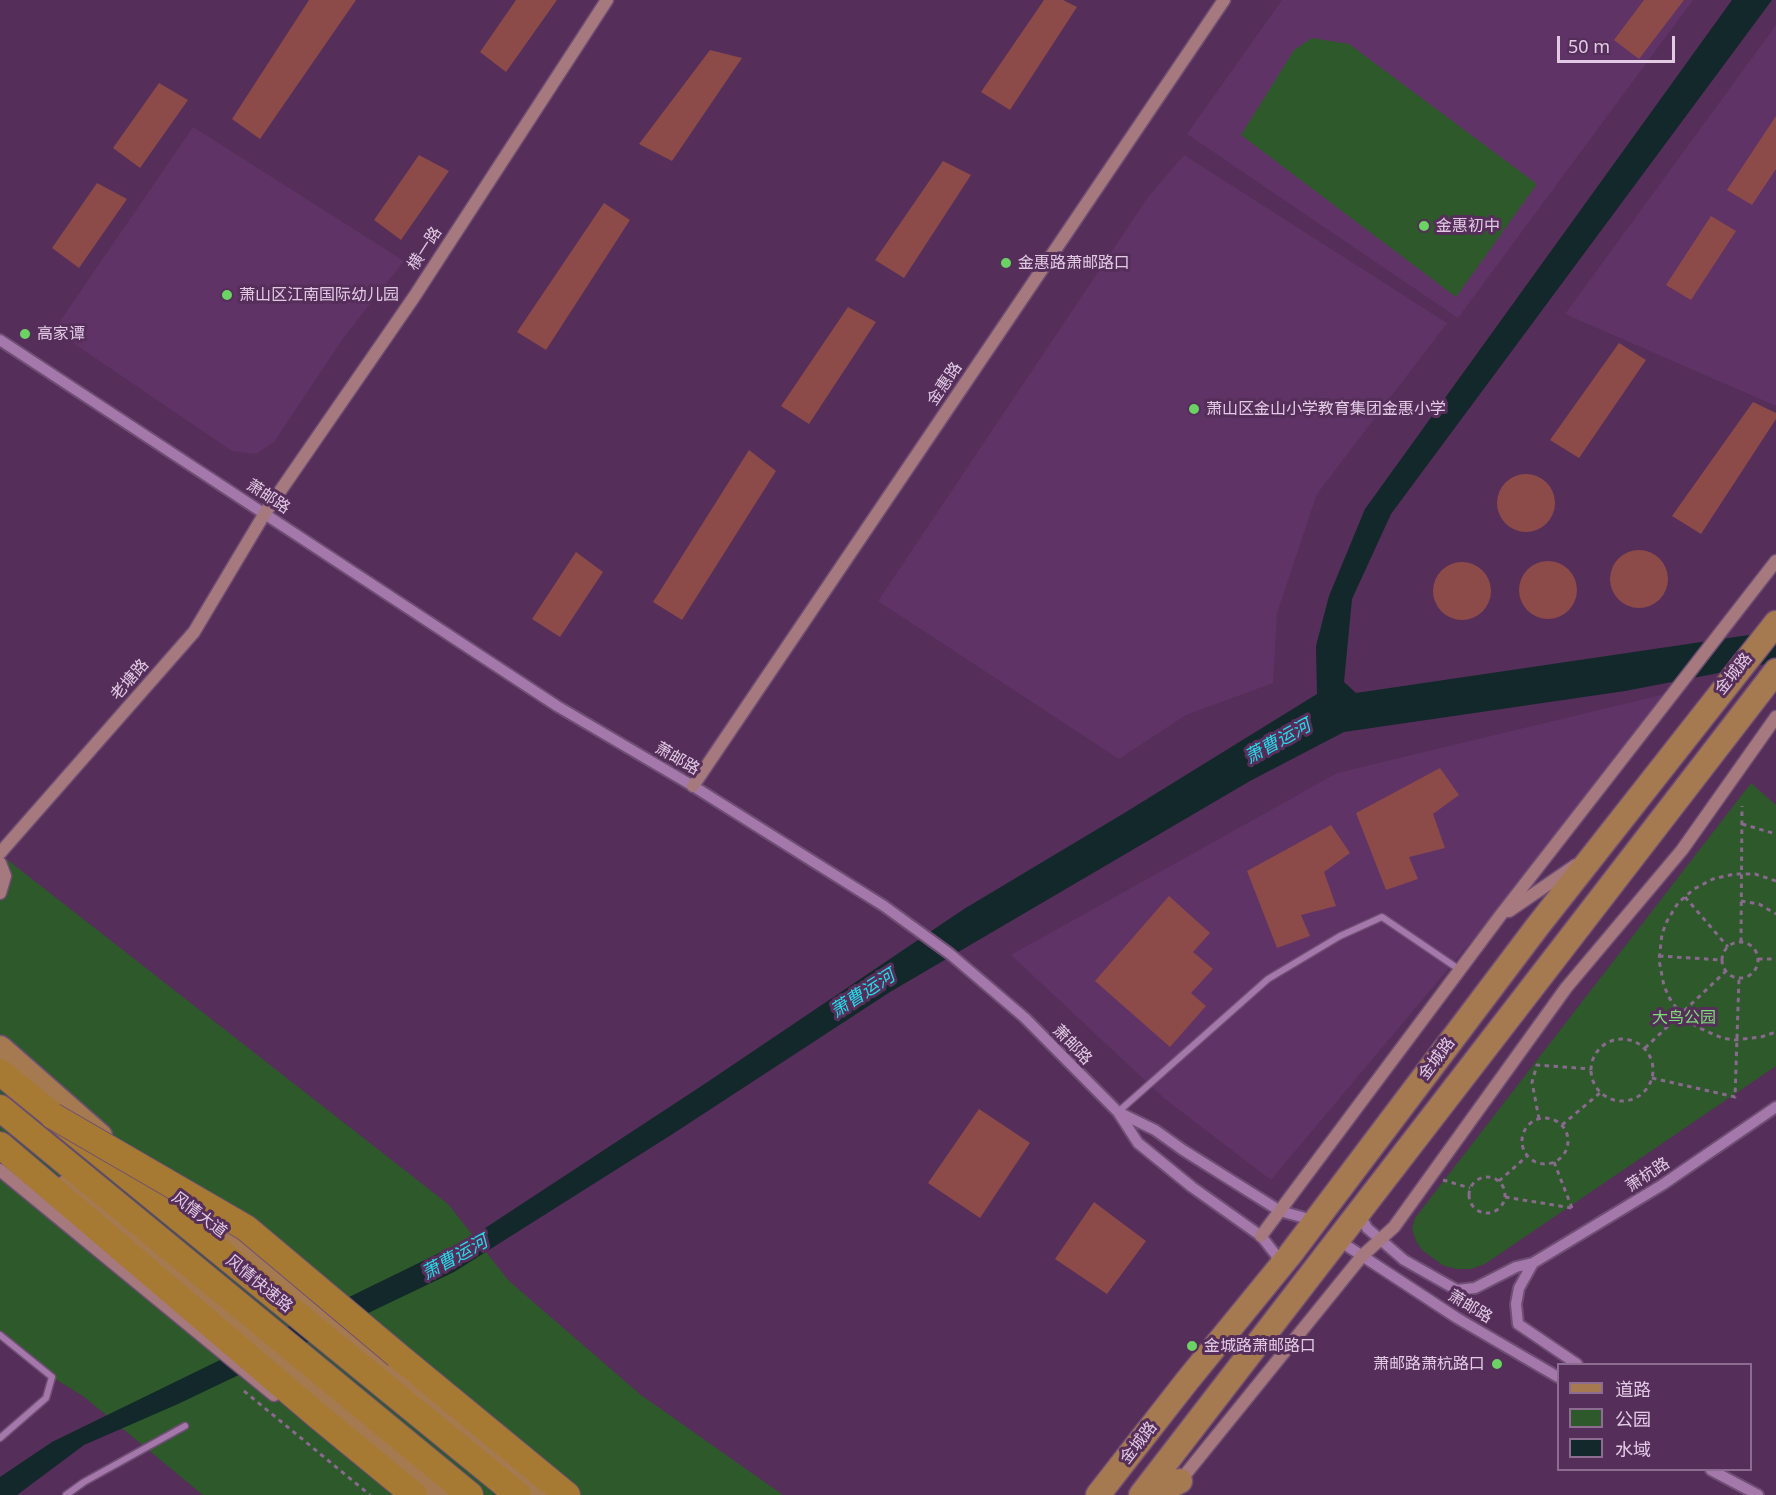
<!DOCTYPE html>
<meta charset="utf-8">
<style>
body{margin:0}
#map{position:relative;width:1776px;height:1495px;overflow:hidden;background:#552e5a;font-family:"Noto Sans","Noto Sans SC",sans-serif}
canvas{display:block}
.legend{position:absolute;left:1557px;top:1363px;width:195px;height:108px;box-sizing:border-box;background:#552e5a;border:2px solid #8d6c92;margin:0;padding:8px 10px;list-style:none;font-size:18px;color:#e2cae5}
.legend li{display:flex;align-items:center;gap:12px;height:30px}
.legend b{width:30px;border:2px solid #8d6c92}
.scale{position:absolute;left:1557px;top:36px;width:118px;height:27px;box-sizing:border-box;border:3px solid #e2cae5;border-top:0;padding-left:8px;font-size:18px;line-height:21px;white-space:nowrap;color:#e2cae5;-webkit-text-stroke:4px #552e5a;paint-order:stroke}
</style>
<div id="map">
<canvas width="1776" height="1495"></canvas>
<ul class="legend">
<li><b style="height:8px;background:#a67a51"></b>道路</li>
<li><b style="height:16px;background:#2e592b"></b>公园</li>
<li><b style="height:16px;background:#13282a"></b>水域</li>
</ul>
<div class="scale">50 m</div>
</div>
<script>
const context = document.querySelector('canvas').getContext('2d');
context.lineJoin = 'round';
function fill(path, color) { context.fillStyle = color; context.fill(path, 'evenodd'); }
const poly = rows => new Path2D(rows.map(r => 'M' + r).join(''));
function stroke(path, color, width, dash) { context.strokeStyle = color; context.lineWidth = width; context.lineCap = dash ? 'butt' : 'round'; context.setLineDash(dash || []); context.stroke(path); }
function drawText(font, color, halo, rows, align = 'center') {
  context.font = font + ' "Noto Sans","Noto Sans SC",sans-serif'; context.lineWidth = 6; context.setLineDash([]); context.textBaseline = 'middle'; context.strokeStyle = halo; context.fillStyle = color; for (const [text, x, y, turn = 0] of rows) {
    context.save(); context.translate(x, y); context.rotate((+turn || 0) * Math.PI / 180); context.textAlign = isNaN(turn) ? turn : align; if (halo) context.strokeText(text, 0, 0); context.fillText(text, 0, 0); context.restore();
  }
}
fill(poly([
 [1282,0,1693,0,1458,318,1187,134],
 [1776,25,1776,406,1565,314],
 [193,127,404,261,344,337,274,442,256,454,232,451,54,330],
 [1184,155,1447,323,1317,494,1277,613,1273,683,1186,715,1119,759,878,601,1148,197],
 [1682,690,1271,1180,1165,1099,1011,955,1337,773]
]), '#603366');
fill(poly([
 [1312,38,1349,44,1537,184,1456,297,1241,135,1294,50],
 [1751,783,1776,805,1776,1066,1485,1264,1471,1269,1457,1269,1444,1266,1422,1250,1416,1241,1412,1229,1415,1218],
 [0,854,448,1204,509,1281,641,1395,783,1495,203,1495,83,1396,52,1377,0,1335]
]), '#2e592b');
fill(poly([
 [1732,0,1772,0,1391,514,1352,599,1344,682,1356,693,1776,631,1776,662,1625,691,1344,732,1250,781,890,992,671,1135,454,1272,178,1404,84,1445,17,1495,0,1495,0,1477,52,1442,470,1238,706,1083,964,909,1126,812,1317,694,1316,646,1329,596,1365,509]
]), '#13282a');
fill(poly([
 [309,0,356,0,260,139,232,119],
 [516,0,557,0,506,72,480,52],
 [1044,0,1063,0,1077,7,1010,110,981,92],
 [1644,0,1684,0,1639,59,1614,40],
 [710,50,742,58,672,161,639,144],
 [159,83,188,100,140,168,113,148],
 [1776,116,1776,169,1752,205,1727,190],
 [419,155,449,171,401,240,374,220],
 [943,161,971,175,904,278,875,260],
 [97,183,127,199,79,268,52,248],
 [604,203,630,220,546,350,517,332],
 [1711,216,1736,231,1691,300,1666,285],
 [848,307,876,322,809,424,781,406],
 [1619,343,1646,360,1579,458,1550,440],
 [1753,402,1776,413,1776,419,1701,534,1672,516],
 [749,450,776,471,682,620,653,602],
 '1497 503a29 29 0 1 1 58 0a29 29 0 1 1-58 0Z',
 '1610 579a29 29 0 1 1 58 0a29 29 0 1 1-58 0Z',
 [576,552,603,572,560,637,532,619],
 '1519 590a29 29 0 1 1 58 0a29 29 0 1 1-58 0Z',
 '1433 591a29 29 0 1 1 58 0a29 29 0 1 1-58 0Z',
 [1440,768,1459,795,1433,814,1445,848,1409,857,1418,879,1386,890,1356,813],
 [1331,825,1350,853,1324,872,1336,906,1301,915,1310,936,1277,948,1247,871],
 [1169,896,1210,933,1193,952,1213,969,1191,993,1206,1006,1170,1047,1095,981],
 [979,1109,1030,1143,980,1218,928,1183],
 [1094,1202,1146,1241,1107,1294,1055,1259]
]), '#8c4b49');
const minor = poly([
 [1118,1112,1268,979,1340,936,1382,917,1460,970],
 [0,1335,52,1377,46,1398,0,1438],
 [66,1495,84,1482,185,1426]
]);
const tertiary = poly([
 [0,340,557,706,693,786,884,906,950,954,1025,1018,1118,1112,1138,1143,1192,1187,1261,1236,1276,1255,1278,1267],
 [1118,1112,1155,1130,1183,1150,1280,1211,1316,1221],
 [1359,1213,1367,1228,1404,1260,1457,1290,1475,1288,1516,1267,1533,1263,1662,1185,1776,1107],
 [1338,1240,1457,1318,1558,1377],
 [1533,1263,1519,1288,1516,1304,1518,1324,1577,1364],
 [1711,1470,1758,1495]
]);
const secondary = poly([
 [693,786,1224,0],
 [0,853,194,632,265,513,414,297,607,0],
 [0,863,5,876,0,893],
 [1509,911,1576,865],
 [0,1170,274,1395],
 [1261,1236,1500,916,1776,561],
 [1180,1481,1362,1256,1394,1227,1566,988,1682,850,1776,717]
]);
const primary = poly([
 [0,1048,100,1136],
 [67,1187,241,1332,443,1495],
 [176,1197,238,1244,300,1299,378,1361,539,1495],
 [1098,1495,1187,1381,1289,1256,1537,927,1776,623],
 [1141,1495,1776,671],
 [1152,1495,1180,1481]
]);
const trunk = poly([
 [0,1072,518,1495],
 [0,1108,470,1495],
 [0,1145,318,1416,414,1495],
 [397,1355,567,1495]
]);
stroke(minor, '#6f4e74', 9);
stroke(tertiary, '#6f4e74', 14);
stroke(secondary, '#6f4e74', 15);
stroke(primary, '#6f4e74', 27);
stroke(trunk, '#6f4e74', 28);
stroke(poly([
 [1742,824,1776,834],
 [1776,881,1755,874,1734,874,1713,879,1694,889,1678,903,1667,921,1662,934,1659,960,1664,986,1670,999,1678,1010,1697,1027,1722,1038,1735,1040,1761,1037,1776,1032],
 [1685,897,1728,947],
 [1741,901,1759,904,1776,914],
 '1722 960a18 18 0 1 1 36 0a18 18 0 1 1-36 0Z',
 [1741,942,1742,806],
 [1659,956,1722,960],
 [1758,959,1776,959],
 '1591 1070a31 31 0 1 1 62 0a31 31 0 1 1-62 0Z',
 [1645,1048,1726,971],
 [1652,1078,1735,1097,1739,978],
 '1522 1141a23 23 0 1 1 46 0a23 23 0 1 1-46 0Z',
 [1539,1119,1532,1082,1537,1065,1591,1069],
 [1562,1125,1601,1092],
 [1554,1162,1572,1208],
 '1469 1195a18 18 0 1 1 36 0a18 18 0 1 1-36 0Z',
 [1443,1180,1470,1188],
 [1499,1181,1527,1156],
 [1505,1197,1572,1208],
 [244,1391,370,1495]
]), '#8a698f', 3, [4.5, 4.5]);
stroke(minor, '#a478aa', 6);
stroke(tertiary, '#a478aa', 10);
stroke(secondary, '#a5797d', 12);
stroke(primary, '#a67a51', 24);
stroke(trunk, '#a67a33', 26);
const trunkBridge = poly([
 [53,1116,246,1228,397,1355]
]);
stroke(trunkBridge, '#6f4e74', 28, []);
stroke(trunkBridge, '#a67a33', 26);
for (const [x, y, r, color] of [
 [1424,226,6,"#6bd363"],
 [1006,263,6,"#6bd363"],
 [227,295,6,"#6bd363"],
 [25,334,6,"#6bd363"],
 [1194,409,6,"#6bd363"],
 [1192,1346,6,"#6bd363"],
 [1497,1364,6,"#6bd363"]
]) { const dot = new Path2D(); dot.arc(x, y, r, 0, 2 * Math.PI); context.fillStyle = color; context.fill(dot); stroke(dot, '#552e5a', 2); }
drawText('16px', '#e2cae5', '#552e5a', [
 ["金惠初中",1436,226],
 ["金惠路萧邮路口",1018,263],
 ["萧山区江南国际幼儿园",239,295],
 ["高家谭",37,334],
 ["萧山区金山小学教育集团金惠小学",1206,409],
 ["金城路萧邮路口",1204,1346],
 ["萧邮路萧杭路口",1485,1364,"right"]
], 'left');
drawText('16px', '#e2cae5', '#552e5a', [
 ["横一路",425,249,-57],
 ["金惠路",945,384,-56],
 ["萧邮路",268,497,33],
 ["金城路",1734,674,-51],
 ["老塘路",130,680,-49],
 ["萧邮路",677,759,30],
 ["萧邮路",1072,1045,46],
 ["金城路",1437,1059,-53],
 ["萧杭路",1648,1175,-33],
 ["风情大道",199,1215,37],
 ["风情快速路",259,1284,39],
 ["萧邮路",1470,1307,31],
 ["金城路",1139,1443,-52]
]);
drawText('16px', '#7ddd76', '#552e5a', [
 ["大鸟公园",1684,1018]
]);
drawText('italic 18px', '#24dbe8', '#552e5a', [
 ["萧曹运河",1278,742,-29],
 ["萧曹运河",863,994,-33],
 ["萧曹运河",455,1258,-29]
]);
</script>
